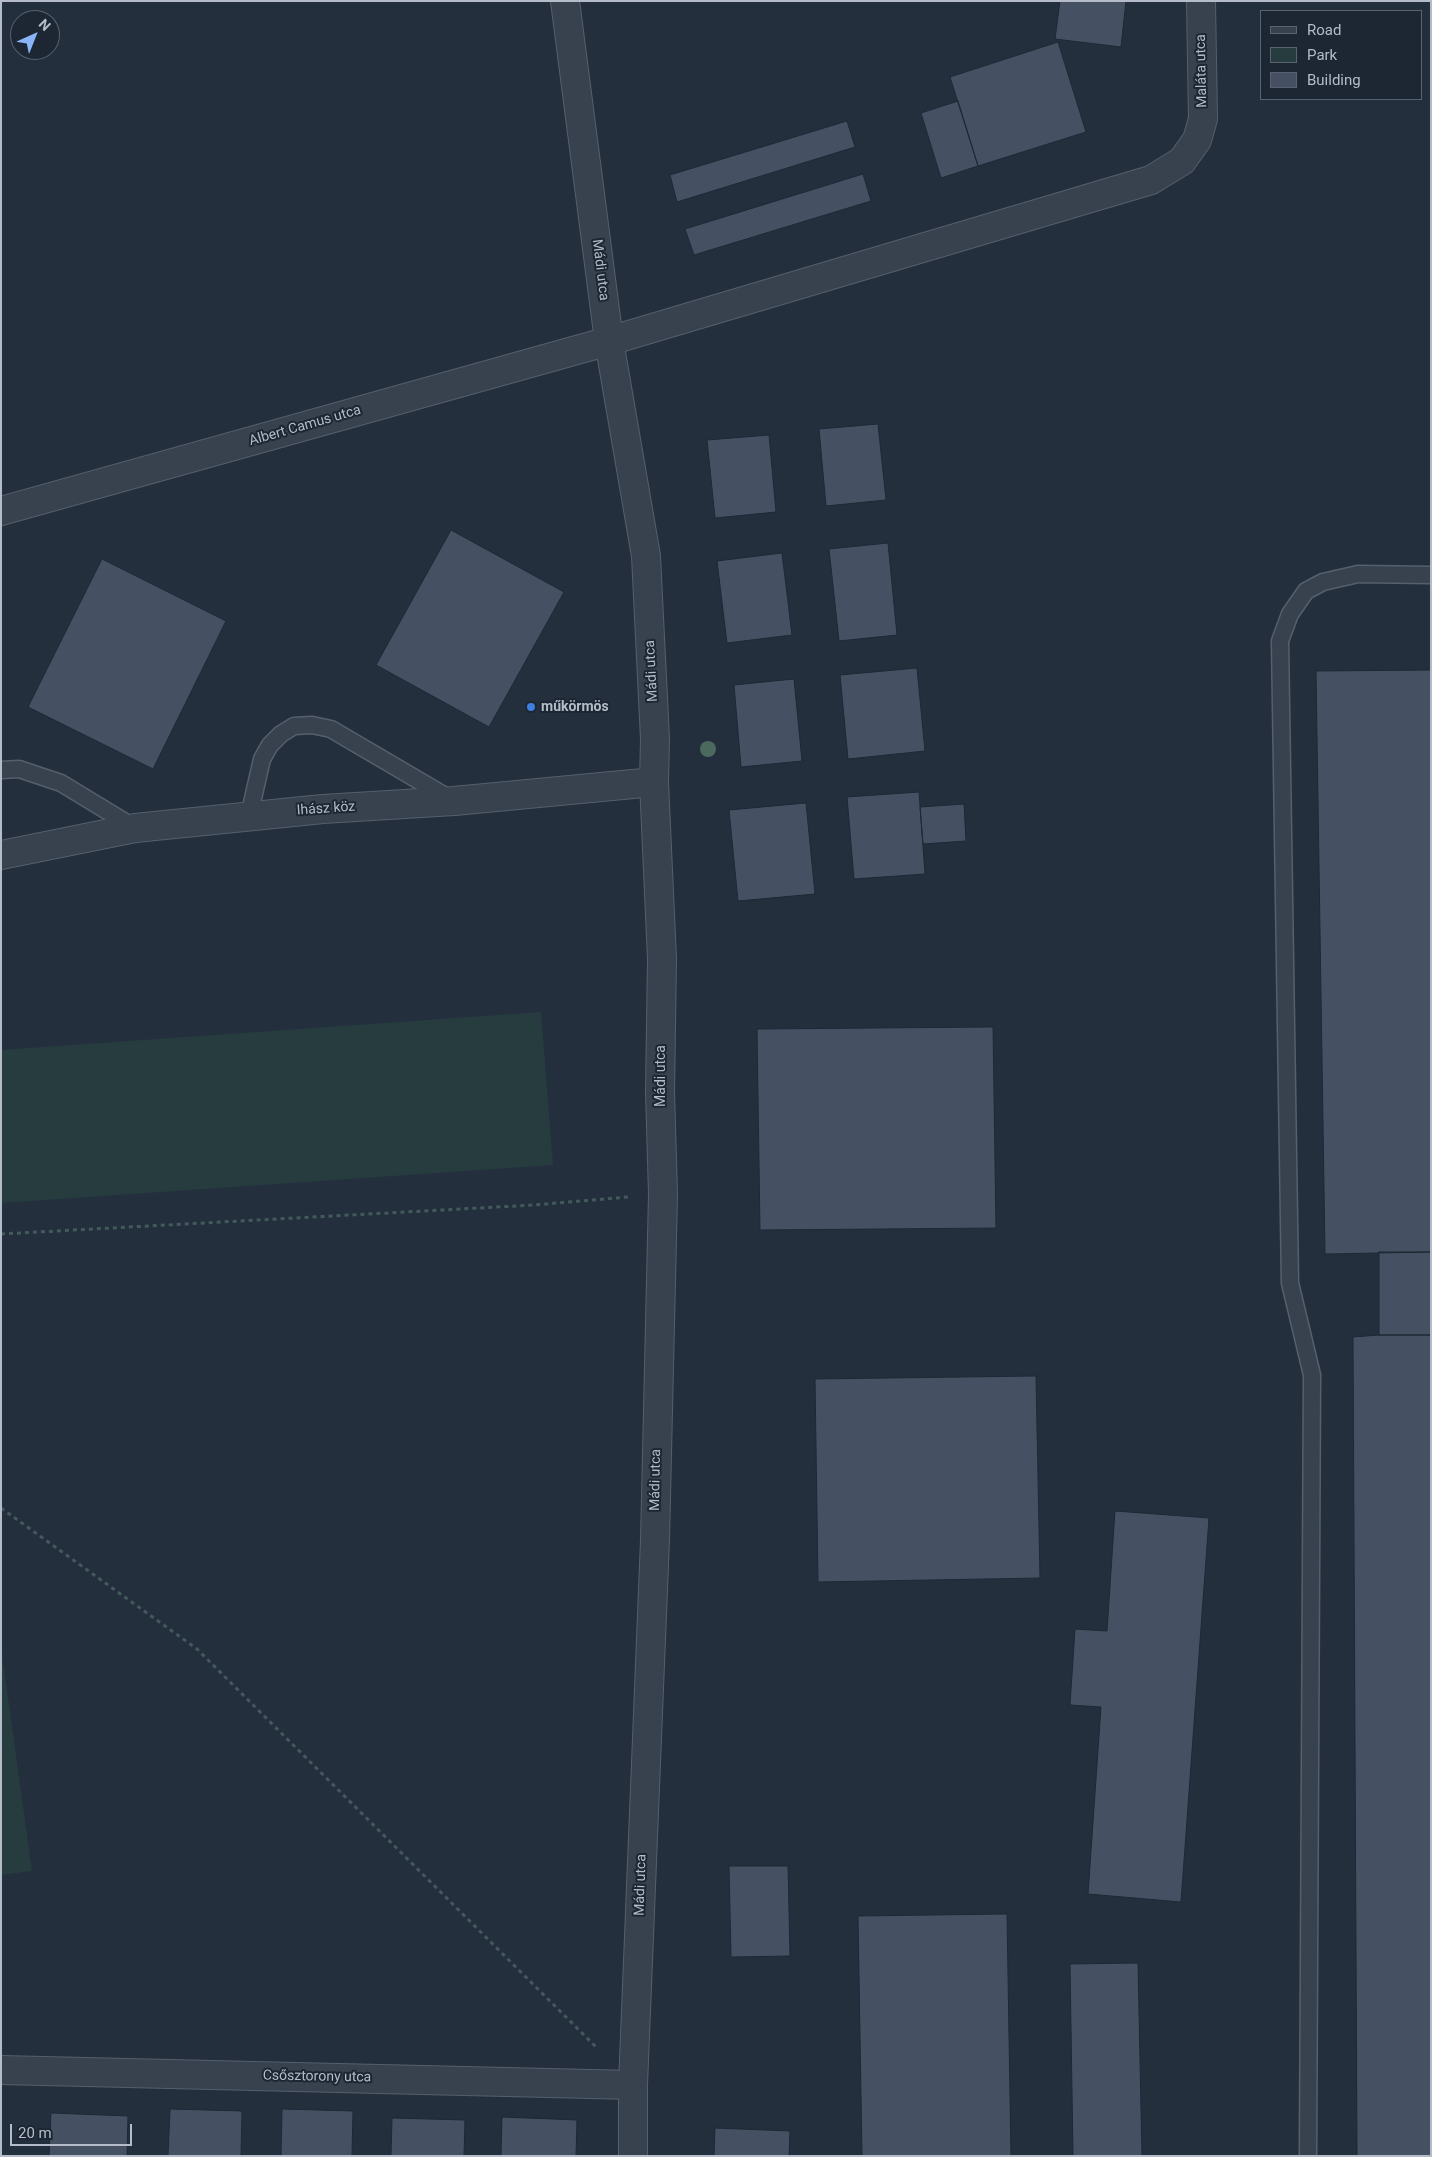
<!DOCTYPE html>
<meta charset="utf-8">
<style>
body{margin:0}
#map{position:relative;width:1432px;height:2157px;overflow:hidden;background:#242f3e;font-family:Roboto,sans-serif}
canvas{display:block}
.frame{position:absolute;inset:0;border:2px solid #b4bcc9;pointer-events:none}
.legend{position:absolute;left:1260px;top:10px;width:162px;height:90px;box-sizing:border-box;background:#1d2633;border:1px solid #59626f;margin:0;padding:6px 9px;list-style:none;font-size:15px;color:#b4bcc9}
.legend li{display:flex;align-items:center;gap:10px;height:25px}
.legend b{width:25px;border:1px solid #59626f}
.north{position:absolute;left:10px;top:10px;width:50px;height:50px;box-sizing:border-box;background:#1d2633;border:1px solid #59626f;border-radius:50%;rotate:44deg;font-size:14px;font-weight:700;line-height:20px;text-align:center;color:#b4bcc9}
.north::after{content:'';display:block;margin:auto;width:18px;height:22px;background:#8ab4f8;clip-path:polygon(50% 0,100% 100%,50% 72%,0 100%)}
.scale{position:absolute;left:10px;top:2124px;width:122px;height:22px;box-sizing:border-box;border:2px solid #b4bcc9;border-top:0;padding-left:6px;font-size:15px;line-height:18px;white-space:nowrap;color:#b4bcc9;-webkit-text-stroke:4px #1d2633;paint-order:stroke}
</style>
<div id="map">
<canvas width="1432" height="2157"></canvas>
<div class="frame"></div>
<ul class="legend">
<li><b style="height:6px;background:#38414e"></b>Road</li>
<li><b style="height:14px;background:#263c3f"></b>Park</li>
<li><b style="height:14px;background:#455162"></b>Building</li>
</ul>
<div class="north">N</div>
<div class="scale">20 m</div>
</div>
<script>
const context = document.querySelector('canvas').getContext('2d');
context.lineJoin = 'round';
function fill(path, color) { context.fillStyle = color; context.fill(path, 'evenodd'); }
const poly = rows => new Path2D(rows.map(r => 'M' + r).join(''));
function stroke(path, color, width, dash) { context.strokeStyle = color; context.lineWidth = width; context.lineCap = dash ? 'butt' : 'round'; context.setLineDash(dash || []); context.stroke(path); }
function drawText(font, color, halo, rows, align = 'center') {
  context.font = font + ' Roboto,sans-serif'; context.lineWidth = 4; context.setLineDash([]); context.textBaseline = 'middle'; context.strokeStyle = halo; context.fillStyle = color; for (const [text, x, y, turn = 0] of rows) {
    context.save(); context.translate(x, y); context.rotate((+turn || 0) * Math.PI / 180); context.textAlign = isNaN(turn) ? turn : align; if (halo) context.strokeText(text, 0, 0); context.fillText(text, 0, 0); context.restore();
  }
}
fill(poly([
 [541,1012,553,1165,1,1203,1,1050],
 [1,1647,32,1871,1,1875]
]), '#263c3f');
const building = poly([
 [1060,1,1126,1,1121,47,1055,39,1060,1],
 [1058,42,1086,132,978,166,950,77,1058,42],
 [958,101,978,166,941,178,921,113,958,101],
 [847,121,855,147,677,202,670,175,847,121],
 [863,174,871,201,694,255,685,229,863,174],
 [878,424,886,500,826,506,819,429,878,424],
 [769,435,776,512,715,518,707,440,769,435],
 [451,530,564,592,489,727,376,665,451,530],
 [888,543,897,635,839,641,829,549,888,543],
 [782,553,792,635,727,643,717,561,782,553],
 [102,559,226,621,153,769,28,707,102,559],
 [917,668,925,751,848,759,840,675,917,668],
 [1431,670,1431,1252,1325,1254,1316,671,1431,670],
 [794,679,802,761,741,767,734,685,794,679],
 [919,792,925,874,854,879,847,797,919,792],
 [806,803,815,894,738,901,729,810,806,803],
 [964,804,966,841,923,844,920,807,964,804],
 [993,1027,996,1228,760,1230,757,1029,993,1027],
 [1379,1252,1431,1252,1431,1335,1379,1335,1379,1252],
 [1379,1335,1431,1335,1431,2156,1357,2156,1353,1337,1379,1335],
 [1036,1376,1040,1578,818,1582,815,1379,1036,1376],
 [1115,1511,1209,1518,1181,1902,1088,1894,1101,1707,1070,1705,1075,1629,1107,1631,1115,1511],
 [729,1866,788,1866,790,1956,731,1957,729,1866],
 [1007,1914,1011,2156,862,2156,858,1916,1007,1914],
 [1138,1963,1142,2156,1073,2156,1070,1964,1138,1963],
 [170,2109,242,2111,241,2156,168,2156,170,2109],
 [282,2109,353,2111,352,2156,281,2156,282,2109],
 [51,2113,128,2116,127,2156,49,2156,51,2113],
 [502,2117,577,2120,576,2156,501,2156,502,2117],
 [392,2118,465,2120,464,2156,391,2156,392,2118],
 [715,2128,790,2131,789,2156,714,2156,715,2128]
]);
fill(building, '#455162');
stroke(building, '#1f2835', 1);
const lane = poly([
 [1,770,19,769,61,783,135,828],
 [249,816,262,759,270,745,281,734,294,726,312,725,331,729,452,800],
 [1308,2156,1312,1375,1290,1283,1280,641,1290,614,1306,591,1323,582,1358,574,1431,575]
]);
const street = poly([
 [565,1,609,341,646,556,655,739,654,782,662,959,660,1092,663,1194,655,1540,633,2085,633,2156],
 [1,511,609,341,1151,180,1182,161,1197,140,1203,119,1201,1],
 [1,855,135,828,323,809,454,801,654,782],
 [1,2070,633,2085]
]);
stroke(lane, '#565f6c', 19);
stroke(street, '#565f6c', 30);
stroke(poly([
 [1,1234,534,1205,628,1197],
 [1,1508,197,1649,596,2047]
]), '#44595c', 3, [4, 4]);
stroke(lane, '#38414e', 16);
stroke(street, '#38414e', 28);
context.fillStyle = '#4b6a5d';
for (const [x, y] of [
 [708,749]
]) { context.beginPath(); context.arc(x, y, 8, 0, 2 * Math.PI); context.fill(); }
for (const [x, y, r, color] of [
 [531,707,5,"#3f7fe0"]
]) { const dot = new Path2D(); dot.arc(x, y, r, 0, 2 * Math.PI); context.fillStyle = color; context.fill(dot); stroke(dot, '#1d2633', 2); }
drawText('14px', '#b4bcc9', '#1d2633', [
 ["Maláta utca",1202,71,-91],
 ["Mádi utca",600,270,83],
 ["Albert Camus utca",305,426,-16],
 ["Mádi utca",652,671,-93],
 ["Ihász köz",326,809,-4],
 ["Mádi utca",661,1076,-90],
 ["Mádi utca",656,1480,-89],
 ["Mádi utca",641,1885,-88],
 ["Csősztorony utca",317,2077,1]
]);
drawText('bold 14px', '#b4bcc9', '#1d2633', [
 ["műkörmös",541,707]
], 'left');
</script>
